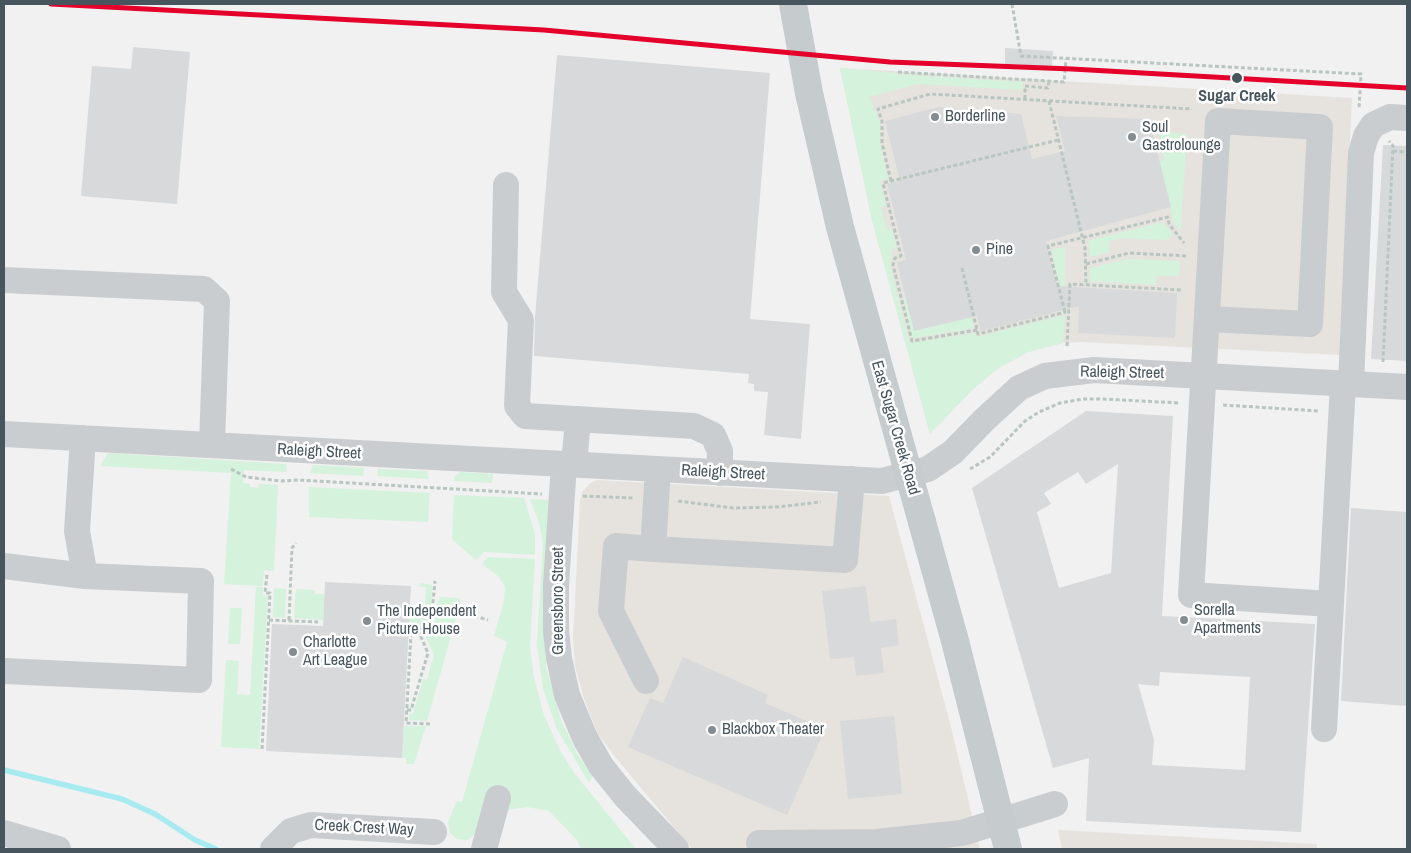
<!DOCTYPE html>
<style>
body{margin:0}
#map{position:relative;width:1411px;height:853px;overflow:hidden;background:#f1f1f1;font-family:"Archivo Narrow",sans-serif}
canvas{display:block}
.frame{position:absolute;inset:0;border:5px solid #47565e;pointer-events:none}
</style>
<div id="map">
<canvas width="1411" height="853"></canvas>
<div class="frame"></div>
</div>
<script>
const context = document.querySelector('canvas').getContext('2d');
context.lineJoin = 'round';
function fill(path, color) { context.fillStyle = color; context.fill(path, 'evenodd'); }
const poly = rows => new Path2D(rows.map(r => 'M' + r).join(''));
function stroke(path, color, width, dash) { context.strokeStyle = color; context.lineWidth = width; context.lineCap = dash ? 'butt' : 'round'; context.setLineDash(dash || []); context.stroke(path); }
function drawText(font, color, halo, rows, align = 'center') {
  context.font = font + ' "Archivo Narrow",sans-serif'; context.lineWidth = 5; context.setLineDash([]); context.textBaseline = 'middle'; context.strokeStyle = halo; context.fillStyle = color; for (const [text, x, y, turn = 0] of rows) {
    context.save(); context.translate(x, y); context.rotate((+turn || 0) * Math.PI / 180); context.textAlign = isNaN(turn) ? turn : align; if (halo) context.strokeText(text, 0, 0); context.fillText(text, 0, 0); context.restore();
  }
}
fill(poly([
 [840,68,1352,98,1340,355,1081,342,1063,343,1028,352,997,369,972,390,930,434,872,220],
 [597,480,889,496,950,723,980,849,692,849,616,758,598,734,584,699,575,666,573,638,580,502,582,492,589,484],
 [1058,830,1317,844,1317,849,1062,849]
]), '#e6e3df');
fill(poly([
 [840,68,897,73,898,74,1023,82,1022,90,918,84,869,97,880,122,880,144,888,178,880,181,886,206,881,207,887,230,892,229,897,248,892,249,890,266,910,343,975,333,976,337,1065,315,1063,343,1028,352,997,369,972,390,930,434,872,220],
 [1159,132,1187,134,1181,228,1179,230,1173,220,1159,161,1164,160],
 [1163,222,1173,235,1167,240,1122,238,1109,241,1109,252,1090,257,1088,241],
 [1065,247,1065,297,1063,297,1051,250],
 [1129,259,1180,261,1179,276,1158,276,1156,278,1156,285,1090,281,1090,268],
 [903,298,971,317,974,328,915,338,912,337],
 [108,453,286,464,287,472,244,470,243,483,250,484,250,487,258,488,259,484,278,485,274,571,264,570,263,586,224,584,231,473,100,466],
 [313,465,364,468,363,476,310,473],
 [378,469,427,471,429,479,377,476],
 [460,472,493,474,492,483,454,481,454,477],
 [309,487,430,493,428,522,309,517],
 [454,495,524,498,535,534,535,555,484,552,476,560,452,539],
 [530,499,551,500,545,627,546,666,561,720,578,755,593,776,589,783,557,729,543,689,537,644,543,543,540,526],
 [488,557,535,559,530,645,533,673,544,716,561,752,575,774,636,849,582,849,577,840,549,811,527,807,507,810,467,840,457,839,450,833,448,822,457,801,462,802,507,642,494,636,504,600,505,587,498,576,482,564],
 [420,583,432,585,431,615,428,623,422,626,409,627,409,610,425,610,426,587,419,586],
 [256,587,263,587,263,595,268,596,259,749,221,747,226,660,239,661,237,694,250,695],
 [274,588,286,589,285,618,273,617],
 [296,589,315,590,315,594,325,594,323,620,294,618],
 [440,597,459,598,461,601,427,721,409,720,409,714,413,714,423,679,427,680,434,655,424,633,435,621,437,603],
 [230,608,242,608,240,644,228,644],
 [404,726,426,726,414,764,406,764,406,758,402,758]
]), '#d4f2dc');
stroke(poly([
 [4,770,122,799,155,814,195,840,216,849]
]), '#a7ebf1', 5.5);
fill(poly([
 [133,47,190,52,177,204,81,196,92,66,131,69],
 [1005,48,1053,51,1052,66,1005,64],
 [557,55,770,73,750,319,810,324,801,439,764,435,768,392,754,391,754,384,748,383,749,374,534,356,535,317],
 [939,107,1021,114,1032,159,1065,151,1056,116,1149,119,1171,207,1046,241,1057,286,1177,293,1175,338,1078,333,1079,306,981,331,977,316,914,331,897,262,906,260,887,184,900,181,885,121],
 [1383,145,1407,146,1407,361,1371,359],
 [1086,411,1173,416,1162,616,1315,624,1301,832,1086,821,1089,758,1053,768,972,488],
 [1118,464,1111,573,1059,588,1037,512,1051,504,1044,493,1078,472,1086,484],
 [1160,672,1250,677,1245,770,1152,765,1154,740,1138,684,1159,686],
 [1351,508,1407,512,1407,706,1341,701],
 [325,582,411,586,402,758,266,751,272,624,323,626],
 [866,586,870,622,896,619,899,645,881,648,884,673,856,676,854,657,830,659,822,591],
 [683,657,768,695,765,703,825,729,787,815,628,747,650,698,663,703],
 [894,716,902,794,848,799,840,721]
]), '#d7d9da');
stroke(poly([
 [1012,4,1021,56,1361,74,1359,109],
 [898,72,1064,82,1066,59],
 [1025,99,1025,86,1048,88,1049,81],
 [1049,101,1085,248,1086,285],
 [1393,151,1407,152],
 [891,181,882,143,882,121,878,109,930,94,1192,109],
 [1086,264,1129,253,1188,256],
 [962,268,978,334,1066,312],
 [1065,312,1048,246,1168,217,1169,224,1184,243],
 [977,330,912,341,893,265,895,258,901,256,883,183,1058,140],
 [1067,346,1070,284,1181,290],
 [1383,362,1393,146,1389,141],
 [1223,405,1319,411],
 [231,469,246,477,281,481,298,480,542,494],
 [970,469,990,457,1025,421,1039,412,1060,403,1083,399,1103,399,1180,403],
 [583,496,634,498],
 [678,501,733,508,776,507,821,502],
 [462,612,488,620],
 [269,620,318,622],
 [289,620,292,548,296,543],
 [407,710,411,710,428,653,418,630],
 [430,724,406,723,411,634,431,623,435,581],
 [262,749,270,593,265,593,267,574]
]), '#b8c6c0', 3, [4, 2.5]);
stroke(poly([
 [506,185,504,292,521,320,517,406,525,416,694,426,713,435,720,451,720,473],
 [4,280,204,289,217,301,212,445],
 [1208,319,1310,324,1320,127,1218,121,1191,595,1331,604,1343,384],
 [1351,384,1361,153,1366,136,1373,125,1390,117,1407,118],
 [4,434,882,481,928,469,953,452,984,420,1019,388,1045,376,1094,370,1407,387],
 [564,464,556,585,556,631,559,658,567,695,585,738,601,766,625,796,676,849],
 [574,465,578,419],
 [658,469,653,549,845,560,852,479],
 [4,566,85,576],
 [4,671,199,680,201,581,85,576,77,531,83,438],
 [646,681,611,611,616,546,653,549],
 [1324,729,1331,604],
 [4,833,58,849],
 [759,843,876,842],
 [273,849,291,831,311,825,434,832],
 [484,849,498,798],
 [877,849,876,842,962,833,1055,804]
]), '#cacdcf', 26);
stroke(poly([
 [922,522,955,641,1008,849]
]), '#c6cbcd', 28);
stroke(poly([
 [793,4,809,93,840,227,922,522]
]), '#c6cbcd', 28);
stroke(poly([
 [51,4,544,30,890,62,1072,69,1407,88]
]), '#e4002b', 5);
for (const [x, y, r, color] of [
 [1237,78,6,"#47565e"],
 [935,117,5,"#828c91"],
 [1132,137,5,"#828c91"],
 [976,250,5,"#828c91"],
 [1184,620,5,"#828c91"],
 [367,621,5,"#828c91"],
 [293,652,5,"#828c91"],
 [712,730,5,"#828c91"]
]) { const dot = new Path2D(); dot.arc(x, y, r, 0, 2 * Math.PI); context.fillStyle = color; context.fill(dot); stroke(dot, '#fff', 2); }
drawText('bold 16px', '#47565e', '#fff', [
 ["Sugar Creek",1237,97]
]);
drawText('16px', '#47565e', '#fff', [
 ["Borderline",945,117],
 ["Soul",1142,128],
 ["Gastrolounge",1142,146],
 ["Pine",986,250],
 ["Sorella",1194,611],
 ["Apartments",1194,629],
 ["The Independent",377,612],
 ["Picture House",377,630],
 ["Charlotte",303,643],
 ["Art League",303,661],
 ["Blackbox Theater",722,730]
], 'left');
drawText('16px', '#47565e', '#fff', [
 ["Raleigh Street",1122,373,1],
 ["East Sugar Creek Road",895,428,74],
 ["Raleigh Street",319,452,3],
 ["Raleigh Street",723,473,3],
 ["Greensboro Street",559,601,-90],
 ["Creek Crest Way",364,828,3]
]);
</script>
